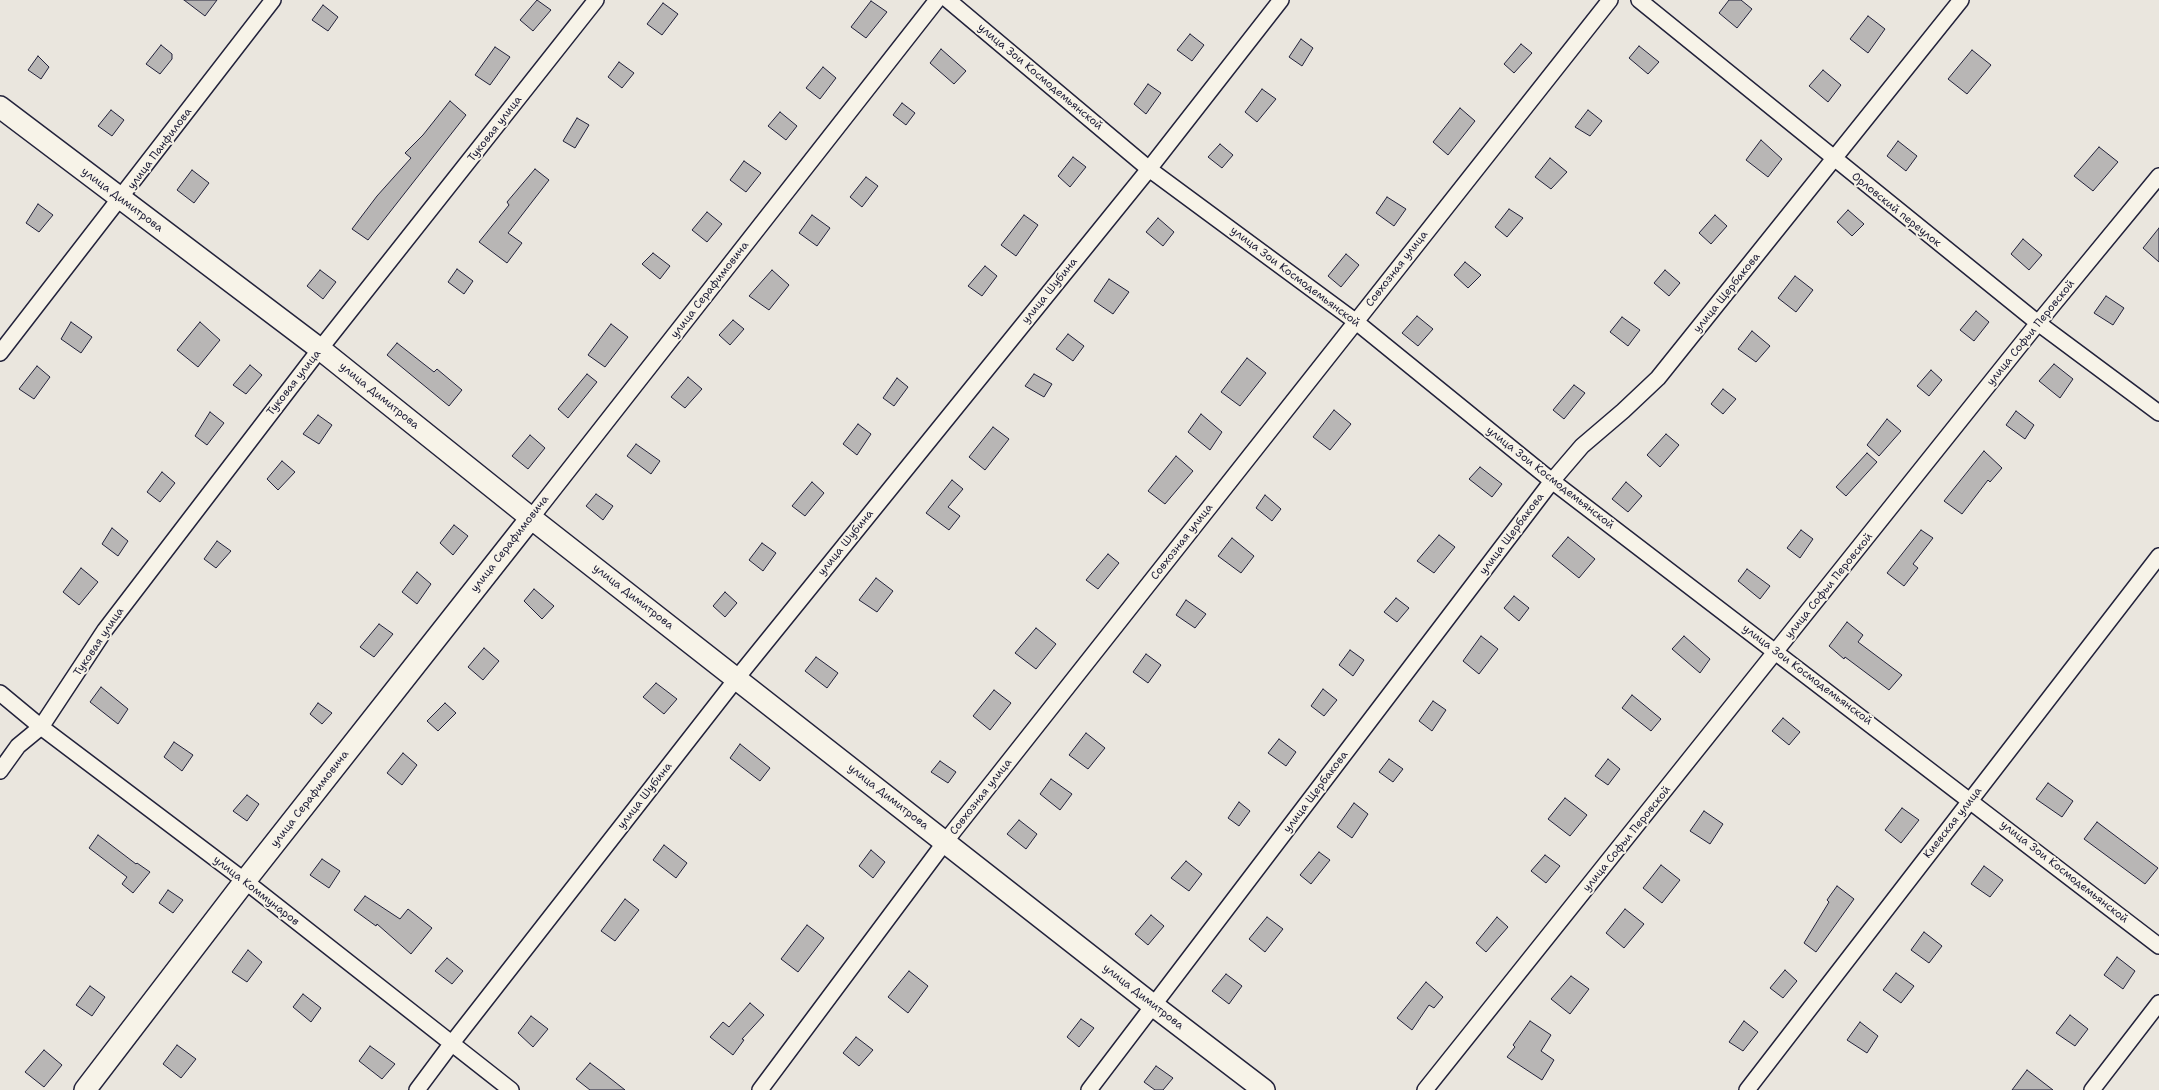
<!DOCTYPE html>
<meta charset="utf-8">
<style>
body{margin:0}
canvas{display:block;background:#eae6de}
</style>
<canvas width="2159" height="1090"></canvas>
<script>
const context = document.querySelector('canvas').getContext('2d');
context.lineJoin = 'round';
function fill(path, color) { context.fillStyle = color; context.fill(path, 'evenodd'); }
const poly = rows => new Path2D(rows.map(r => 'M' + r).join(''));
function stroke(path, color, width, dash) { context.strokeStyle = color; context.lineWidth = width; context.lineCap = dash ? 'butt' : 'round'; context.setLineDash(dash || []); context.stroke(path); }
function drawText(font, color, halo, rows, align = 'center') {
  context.font = font + ' "Shantell Sans",sans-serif'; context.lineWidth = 4; context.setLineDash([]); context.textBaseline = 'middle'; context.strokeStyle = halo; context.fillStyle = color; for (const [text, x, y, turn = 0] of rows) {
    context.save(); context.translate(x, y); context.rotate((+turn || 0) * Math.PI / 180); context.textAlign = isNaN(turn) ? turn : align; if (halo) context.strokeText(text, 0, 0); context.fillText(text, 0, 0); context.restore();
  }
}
const building = poly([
 [184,0,217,0,205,16,184,0],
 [537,0,551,10,533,31,520,20,537,0],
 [1729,0,1741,0,1752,9,1737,28,1719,13,1729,0],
 [871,1,887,12,866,38,851,27,871,1],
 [663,3,678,14,662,35,647,24,663,3],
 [323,5,338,17,328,31,312,20,323,5],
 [1868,16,1885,29,1868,53,1850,39,1868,16],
 [1190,34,1204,45,1192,61,1177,50,1190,34],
 [1301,39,1313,48,1302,66,1289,57,1301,39],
 [1521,44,1532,53,1514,73,1504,64,1521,44],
 [161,45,172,54,172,59,160,74,146,64,161,45],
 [1639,46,1659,62,1648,74,1629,58,1639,46],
 [495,47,510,57,490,85,475,75,495,47],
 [941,49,966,71,954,84,930,63,941,49],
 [1972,50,1991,65,1967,94,1948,79,1972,50],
 [38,56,49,67,41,79,28,70,38,56],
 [619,62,634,73,622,88,608,77,619,62],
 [823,67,836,78,820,99,806,88,823,67],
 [1823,70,1841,85,1828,102,1809,86,1823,70],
 [1148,84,1161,93,1146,114,1134,104,1148,84],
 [1262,89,1276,99,1257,122,1245,112,1262,89],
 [450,101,466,115,368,240,352,229,377,196,411,158,405,153,423,135,450,101],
 [902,103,915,113,906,125,893,115,902,103],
 [1460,108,1475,121,1448,155,1433,142,1460,108],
 [111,110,124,120,112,136,98,126,111,110],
 [1588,110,1602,121,1590,136,1575,127,1588,110],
 [780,112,797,126,786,140,768,126,780,112],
 [577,118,589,125,575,148,563,141,577,118],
 [1761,140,1782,159,1768,177,1746,160,1761,140],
 [1898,141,1917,156,1906,171,1887,156,1898,141],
 [1220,144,1233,155,1222,168,1208,157,1220,144],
 [2099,147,2118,162,2093,191,2074,176,2099,147],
 [1073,157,1086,167,1070,187,1058,176,1073,157],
 [1550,158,1567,172,1551,189,1535,177,1550,158],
 [744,161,761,173,746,192,730,180,744,161],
 [535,169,549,180,508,233,522,243,507,263,479,242,509,205,507,202,535,169],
 [192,170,209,183,194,203,177,190,192,170],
 [866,177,878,186,862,207,850,197,866,177],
 [1387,197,1406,209,1394,226,1376,213,1387,197],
 [38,204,53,215,39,232,26,223,38,204],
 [1509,209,1523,218,1507,237,1495,227,1509,209],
 [1848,210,1864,224,1852,236,1837,222,1848,210],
 [707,212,722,224,707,242,692,230,707,212],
 [812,215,830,228,817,246,799,233,812,215],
 [1024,215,1038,225,1016,256,1001,245,1024,215],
 [1715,215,1727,226,1711,244,1699,233,1715,215],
 [1158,218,1174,232,1163,246,1146,232,1158,218],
 [2159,228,2159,262,2143,248,2159,228],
 [2023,239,2042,255,2029,270,2011,254,2023,239],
 [653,253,670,266,660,279,642,264,653,253],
 [1346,254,1359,265,1341,287,1328,276,1346,254],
 [1465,262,1481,275,1468,288,1454,275,1465,262],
 [985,266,997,276,982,296,968,286,985,266],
 [457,269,473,281,464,294,448,282,457,269],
 [320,270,336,282,323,299,307,286,320,270],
 [772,270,789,285,769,310,749,296,772,270],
 [1665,270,1680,283,1669,296,1654,283,1665,270],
 [1795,276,1813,290,1796,312,1778,298,1795,276],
 [1109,279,1129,292,1113,314,1094,301,1109,279],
 [2106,296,2124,308,2113,325,2094,313,2106,296],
 [1976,311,1989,322,1974,341,1960,330,1976,311],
 [1417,316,1433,329,1418,346,1402,333,1417,316],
 [1622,317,1640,330,1628,346,1610,332,1622,317],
 [733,320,744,329,730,345,719,335,733,320],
 [71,322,92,337,81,353,61,339,71,322],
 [200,322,220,340,198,367,177,350,200,322],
 [611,324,628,337,605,367,588,355,611,324],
 [1752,331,1770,346,1756,362,1738,349,1752,331],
 [1068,334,1084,346,1073,361,1056,349,1068,334],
 [397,343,434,372,437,369,462,390,449,406,387,355,397,343],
 [1247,358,1266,373,1240,406,1221,392,1247,358],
 [2054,364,2073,379,2060,398,2039,381,2054,364],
 [250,365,262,375,246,394,233,385,250,365],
 [37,366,50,377,34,399,19,389,37,366],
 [1931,370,1942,380,1929,396,1917,386,1931,370],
 [587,374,597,382,568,418,558,409,587,374],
 [1034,374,1052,384,1044,397,1025,386,1034,374],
 [688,377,702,389,685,408,671,397,688,377],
 [897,378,908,387,894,406,883,398,897,378],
 [1574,385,1585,393,1564,419,1553,410,1574,385],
 [1723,389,1736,399,1723,414,1711,404,1723,389],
 [1334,410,1351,424,1330,450,1313,437,1334,410],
 [2016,411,2034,425,2025,439,2006,425,2016,411],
 [210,412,224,423,207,445,195,436,210,412],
 [1201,414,1222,432,1210,450,1188,432,1201,414],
 [318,415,332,425,319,444,303,434,318,415],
 [1887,419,1901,431,1879,456,1867,445,1887,419],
 [858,424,871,434,857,455,843,444,858,424],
 [993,427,1009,439,985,470,969,457,993,427],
 [1666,434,1679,445,1660,467,1647,455,1666,434],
 [530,435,545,448,528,469,512,456,530,435],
 [636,444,660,461,651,474,627,456,636,444],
 [1984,451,2002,468,1990,482,1988,480,1962,514,1944,501,1984,451],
 [1867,453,1877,462,1846,496,1836,487,1867,453],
 [1176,456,1193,471,1165,504,1148,491,1176,456],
 [282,461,295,472,278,490,267,479,282,461],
 [1480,467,1502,484,1492,497,1469,479,1480,467],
 [162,472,175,483,160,502,147,492,162,472],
 [952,480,963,489,948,507,960,516,949,530,926,513,952,480],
 [812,482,824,493,805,516,792,506,812,482],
 [1626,482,1642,496,1628,512,1612,499,1626,482],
 [596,494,613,506,603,520,586,506,596,494],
 [1265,495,1281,509,1272,521,1256,508,1265,495],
 [454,525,468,536,453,555,440,543,454,525],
 [112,528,128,541,118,556,102,544,112,528],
 [1801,530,1813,539,1800,558,1787,548,1801,530],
 [1921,530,1933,538,1913,564,1918,568,1904,586,1887,573,1921,530],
 [1439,535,1455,547,1434,573,1417,561,1439,535],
 [1568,537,1595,559,1579,578,1552,556,1568,537],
 [1232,538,1254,556,1241,573,1218,556,1232,538],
 [217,541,231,551,216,568,204,559,217,541],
 [762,543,776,553,763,571,749,560,762,543],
 [1108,554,1119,563,1098,589,1086,580,1108,554],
 [81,568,98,582,79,605,63,592,81,568],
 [1747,569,1770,586,1760,599,1738,581,1747,569],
 [417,572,431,584,417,604,402,592,417,572],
 [876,578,893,591,877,612,859,600,876,578],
 [534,589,554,606,542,619,524,601,534,589],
 [725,592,737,603,725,617,713,606,725,592],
 [1514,596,1529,608,1519,621,1504,608,1514,596],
 [1396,598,1409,608,1397,622,1384,612,1396,598],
 [1186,600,1206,614,1195,628,1176,615,1186,600],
 [1847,622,1863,635,1858,642,1902,675,1889,690,1845,657,1844,659,1829,646,1847,622],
 [379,624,393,634,374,657,360,647,379,624],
 [1036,628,1056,644,1036,669,1015,653,1036,628],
 [1481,636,1498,649,1479,674,1463,661,1481,636],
 [1684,636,1710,659,1700,673,1672,649,1684,636],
 [484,648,499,661,483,680,468,667,484,648],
 [1350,650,1364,660,1353,676,1339,665,1350,650],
 [1146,654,1161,665,1148,683,1133,672,1146,654],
 [816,657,838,673,827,688,805,671,816,657],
 [656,683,677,699,664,714,643,697,656,683],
 [101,687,128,709,118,724,90,702,101,687],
 [1323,689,1337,700,1324,716,1311,706,1323,689],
 [994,690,1011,703,990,730,973,716,994,690],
 [1632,695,1661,719,1651,731,1622,708,1632,695],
 [1433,701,1446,710,1432,731,1419,721,1433,701],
 [318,703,332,713,322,724,310,714,318,703],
 [445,703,456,713,438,731,427,721,445,703],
 [1783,718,1800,732,1789,745,1772,731,1783,718],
 [1086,733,1105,748,1088,769,1069,755,1086,733],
 [1279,739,1296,752,1286,766,1268,753,1279,739],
 [174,742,193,755,182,771,164,757,174,742],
 [740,744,770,768,760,781,730,758,740,744],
 [403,753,417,765,402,785,387,773,403,753],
 [1389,759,1403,769,1393,782,1379,772,1389,759],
 [1608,759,1620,769,1608,785,1595,776,1608,759],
 [940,761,956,772,948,783,931,772,940,761],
 [1051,779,1072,794,1060,810,1040,794,1051,779],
 [2048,783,2073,801,2062,817,2036,799,2048,783],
 [247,795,259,804,247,821,233,811,247,795],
 [1565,798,1587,815,1570,836,1548,819,1565,798],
 [1239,802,1250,811,1239,826,1228,818,1239,802],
 [1354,803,1368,814,1352,838,1337,827,1354,803],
 [1902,808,1919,820,1901,843,1885,830,1902,808],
 [1704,811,1723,824,1710,844,1690,831,1704,811],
 [1019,820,1037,834,1026,849,1007,834,1019,820],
 [2097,822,2158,868,2145,884,2084,839,2097,822],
 [98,835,136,864,137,863,150,872,133,893,122,884,127,877,89,848,98,835],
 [664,845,687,863,676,878,653,860,664,845],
 [871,850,885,862,873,878,859,866,871,850],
 [1319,852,1330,860,1311,884,1300,875,1319,852],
 [1545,855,1560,866,1546,883,1531,871,1545,855],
 [322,859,340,871,329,888,310,875,322,859],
 [1186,861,1202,874,1189,891,1171,878,1186,861],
 [1661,865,1680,880,1662,903,1643,888,1661,865],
 [1984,866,2003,880,1990,897,1971,884,1984,866],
 [1837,886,1854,899,1816,952,1804,943,1829,902,1827,900,1837,886],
 [168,890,183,900,173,913,159,903,168,890],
 [365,896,400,919,408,909,432,928,411,954,377,924,376,926,354,910,365,896],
 [625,899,639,910,615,941,601,931,625,899],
 [1625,909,1644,924,1624,948,1606,933,1625,909],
 [1151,915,1164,926,1148,945,1135,934,1151,915],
 [1267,917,1283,929,1265,952,1249,939,1267,917],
 [1497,917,1508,927,1486,952,1476,943,1497,917],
 [807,925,824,938,798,972,781,959,807,925],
 [1924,932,1942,946,1929,963,1911,950,1924,932],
 [248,950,262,962,247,982,232,972,248,950],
 [2117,957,2135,971,2123,989,2104,975,2117,957],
 [447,958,463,971,452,984,435,971,447,958],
 [1785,970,1797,981,1783,998,1770,988,1785,970],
 [909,971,928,986,908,1013,888,997,909,971],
 [1896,973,1914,986,1901,1003,1883,990,1896,973],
 [1226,974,1242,986,1229,1004,1212,991,1226,974],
 [1571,976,1589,989,1570,1014,1551,999,1571,976],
 [1426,982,1443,997,1434,1008,1429,1005,1412,1030,1397,1018,1426,982],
 [90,986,105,997,92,1016,76,1005,90,986],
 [303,994,321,1008,311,1022,293,1007,303,994],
 [750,1003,764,1015,742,1039,744,1040,733,1055,710,1037,723,1022,729,1027,750,1003],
 [2070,1015,2088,1029,2075,1046,2056,1033,2070,1015],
 [531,1016,548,1029,533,1047,518,1033,531,1016],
 [1081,1019,1094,1028,1079,1047,1067,1037,1081,1019],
 [1530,1021,1551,1035,1541,1051,1554,1060,1542,1080,1507,1057,1515,1047,1513,1045,1530,1021],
 [1744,1021,1758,1032,1743,1051,1729,1042,1744,1021],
 [1860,1022,1878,1036,1867,1053,1847,1040,1860,1022],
 [856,1037,873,1050,859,1066,843,1053,856,1037],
 [177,1045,196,1059,181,1078,163,1064,177,1045],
 [370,1046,395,1064,382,1079,359,1061,370,1046],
 [44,1050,62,1065,44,1087,25,1072,44,1050],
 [590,1063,606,1075,625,1090,590,1090,576,1079,590,1063],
 [1156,1066,1173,1078,1163,1090,1155,1090,1144,1082,1156,1066],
 [2027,1070,2053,1090,2012,1090,2027,1070]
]);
fill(building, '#b8b6b5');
stroke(building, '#22223b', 1);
const street = poly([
 [948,0,1149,169,1355,321,1552,481,2159,946],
 [1639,0,2038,323,2159,413],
 [0,353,273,0],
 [531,518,937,0],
 [0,693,41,727,245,881,511,1090],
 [0,771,18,746,41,727,105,630,320,349,596,0],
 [417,1090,452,1043,737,678,1149,169,1281,0],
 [760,1090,945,842,1610,0],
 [1089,1090,1552,481,1582,446,1623,411,1658,378,1961,0],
 [1425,1090,2038,323,2159,176],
 [1747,1090,2159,556],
 [2092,1090,2159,1003]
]);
const secondary = poly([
 [0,107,320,349,531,518,1154,1006,1264,1090],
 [85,1090,245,881,531,518]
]);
stroke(street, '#22223b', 18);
stroke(secondary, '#22223b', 24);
stroke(street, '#f7f3e8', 15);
stroke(secondary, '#f7f3e8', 21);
drawText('11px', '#22223b', '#f7f3e8', [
 ["улица Зои Космодемьянской",1040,77,40],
 ["Туковая улица",495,129,-52],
 ["улица Панфилова",160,149,-53],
 ["улица Димитрова",122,200,37],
 ["Орловский переулок",1896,210,39],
 ["Совхозная улица",1397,269,-52],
 ["улица Зои Космодемьянской",1295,277,37],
 ["улица Серафимовича",710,290,-52],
 ["улица Шубина",1050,291,-51],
 ["улица Щербакова",1727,293,-51],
 ["улица Софьи Перовской",2031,333,-51],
 ["Туковая улица",294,383,-52],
 ["улица Димитрова",379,396,39],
 ["улица Зои Космодемьянской",1550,478,38],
 ["улица Щербакова",1512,534,-53],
 ["Совхозная улица",1182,542,-52],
 ["улица Шубина",846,543,-51],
 ["улица Серафимовича",510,544,-52],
 ["улица Софьи Перовской",1829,586,-51],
 ["улица Димитрова",633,597,38],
 ["Туковая улица",99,642,-56],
 ["улица Зои Космодемьянской",1807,675,37],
 ["улица Щербакова",1316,792,-53],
 ["улица Шубина",645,796,-52],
 ["улица Димитрова",888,797,38],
 ["Совхозная улица",981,797,-52],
 ["улица Серафимовича",310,799,-52],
 ["Киевская улица",1953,823,-52],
 ["улица Софьи Перовской",1627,839,-51],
 ["улица Зои Космодемьянской",2064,872,38],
 ["улица Коммунаров",256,891,38],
 ["улица Димитрова",1143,997,38]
]);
</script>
